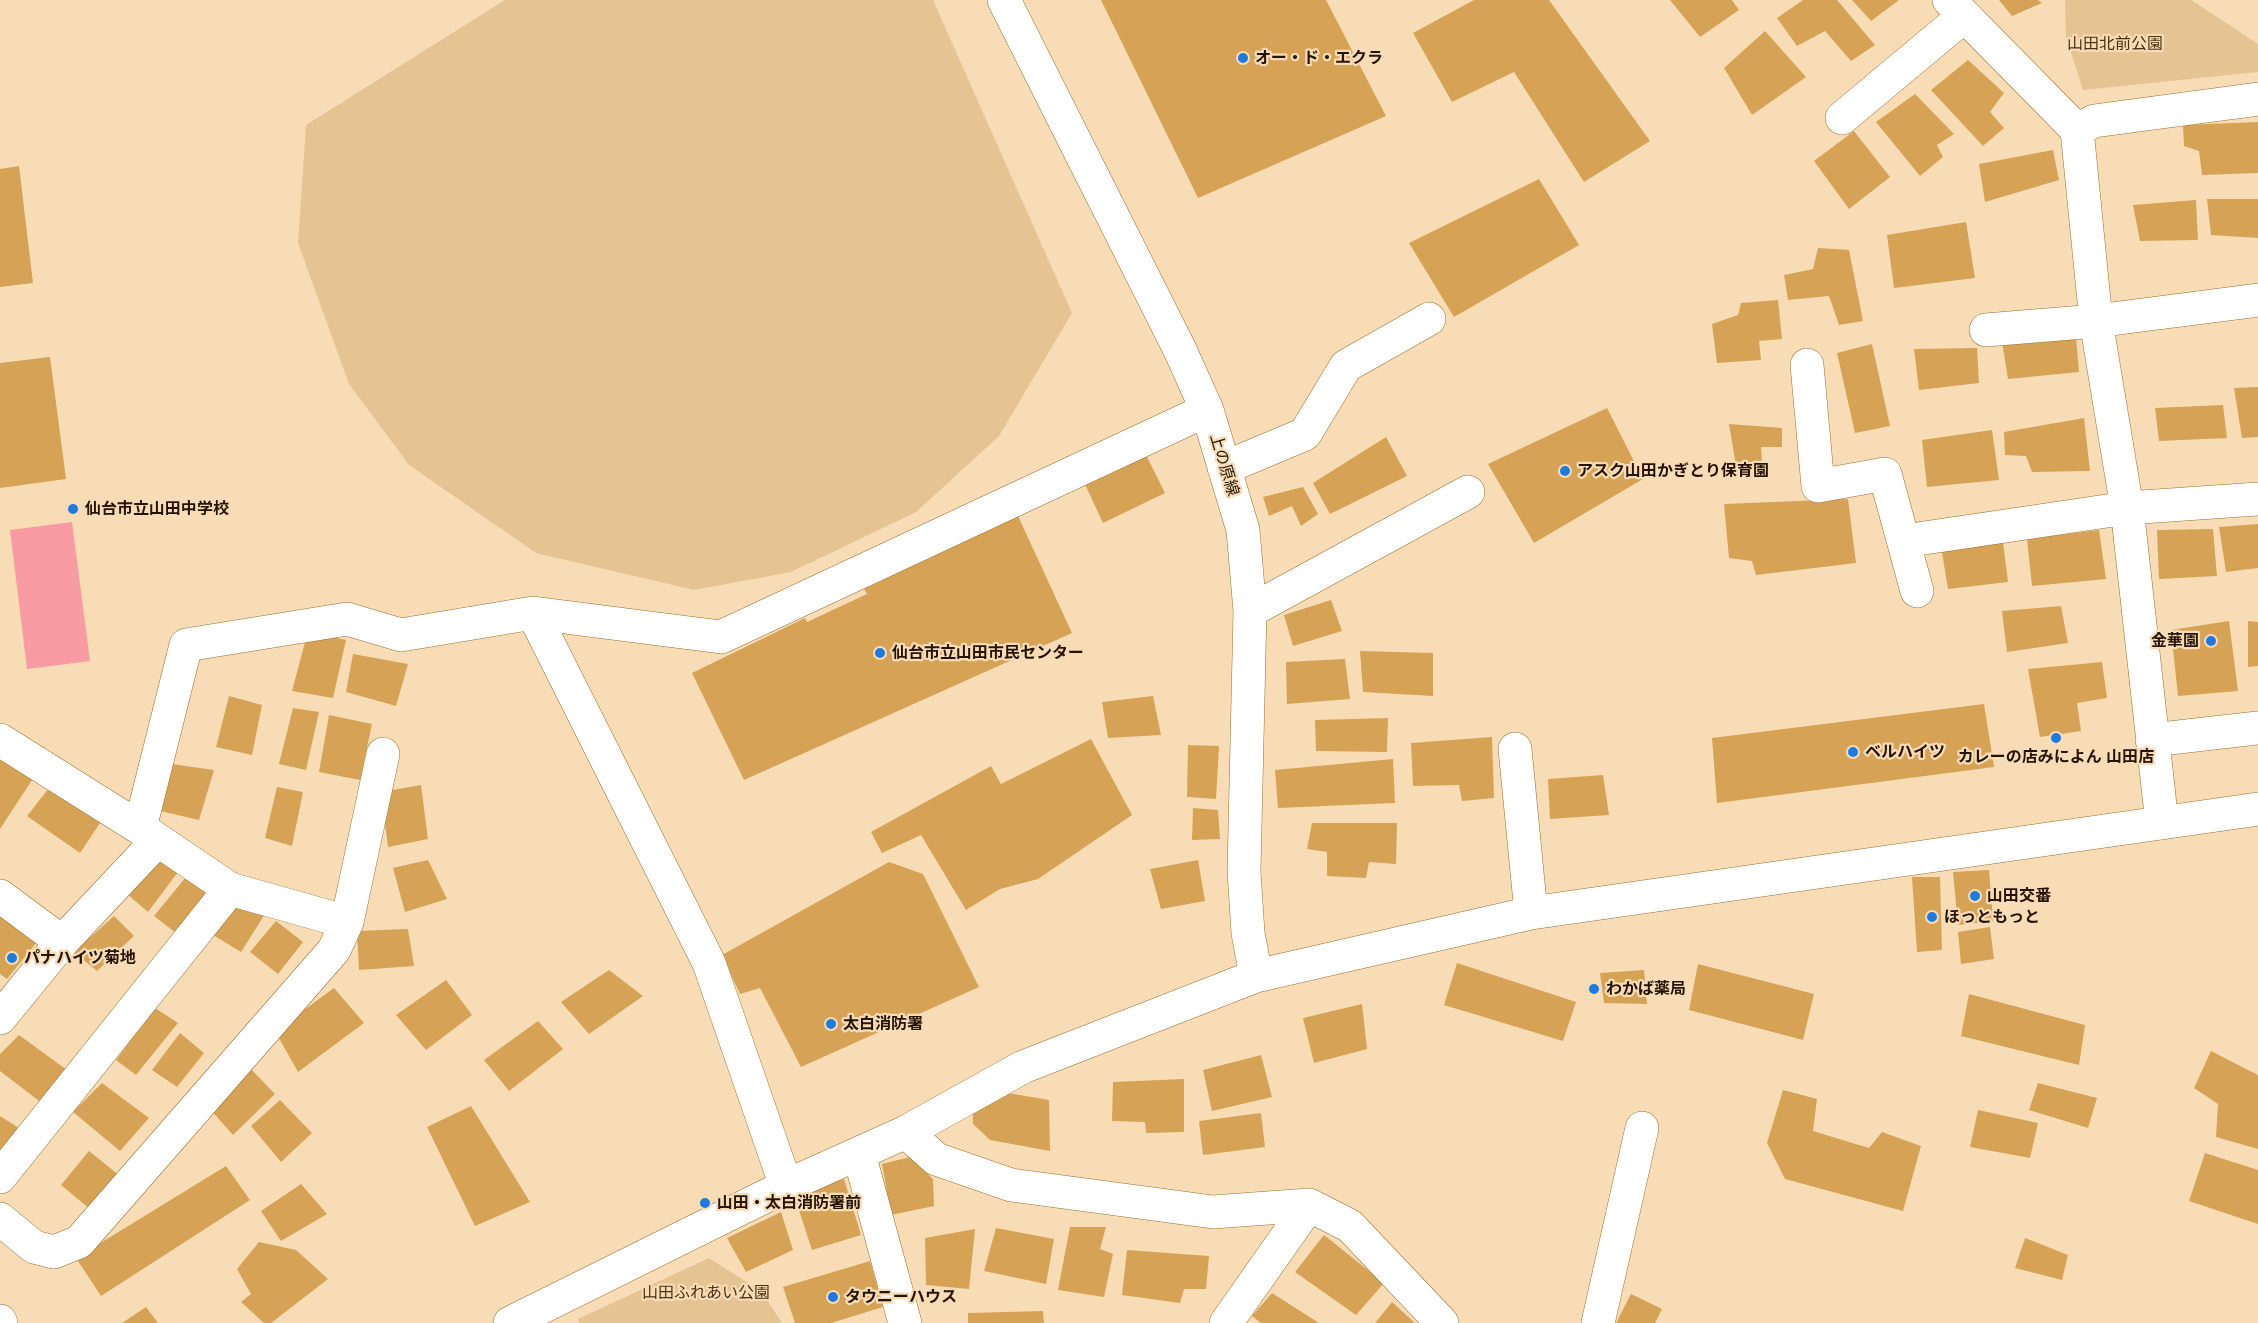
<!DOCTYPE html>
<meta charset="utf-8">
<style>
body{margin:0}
canvas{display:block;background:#f8dcb6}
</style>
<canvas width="2258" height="1323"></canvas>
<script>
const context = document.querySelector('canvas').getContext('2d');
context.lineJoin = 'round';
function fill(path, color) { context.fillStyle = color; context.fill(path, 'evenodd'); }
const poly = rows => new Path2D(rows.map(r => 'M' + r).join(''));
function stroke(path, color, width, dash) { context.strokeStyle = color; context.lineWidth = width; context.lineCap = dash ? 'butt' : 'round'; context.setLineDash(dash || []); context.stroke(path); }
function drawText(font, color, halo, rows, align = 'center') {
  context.font = font + ' "Work Sans","Noto Sans JP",sans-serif'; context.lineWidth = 4.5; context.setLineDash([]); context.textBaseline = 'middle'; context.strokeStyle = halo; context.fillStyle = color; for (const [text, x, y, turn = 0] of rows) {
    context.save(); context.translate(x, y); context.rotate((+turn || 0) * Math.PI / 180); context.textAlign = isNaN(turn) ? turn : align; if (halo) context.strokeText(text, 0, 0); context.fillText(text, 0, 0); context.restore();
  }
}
fill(poly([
 [505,0,933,0,1072,313,999,436,916,512,791,572,694,590,536,553,409,465,349,384,298,243,306,125],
 [2065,0,2191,0,2258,44,2258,72,2083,90,2066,37],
 [709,1258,762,1292,782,1323,579,1323,578,1319]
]), '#e6c392');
fill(poly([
 [72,522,90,661,27,669,10,530]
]), '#f99ba2');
fill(poly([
 [1101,0,1326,0,1386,116,1198,198],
 [1474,0,1549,0,1650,141,1584,182,1514,72,1452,102,1413,33],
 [1670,0,1732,0,1739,10,1700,37],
 [1803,0,1837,0,1875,45,1851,61,1825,31,1797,46,1777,18],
 [1852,0,1899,0,1871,21],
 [1999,0,2038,0,2042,3,2012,16],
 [1765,31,1806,77,1752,115,1724,68],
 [1968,60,2004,93,1990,112,2004,128,1983,146,1931,90],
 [1915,94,1954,134,1937,145,1943,157,1920,176,1876,122],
 [2258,122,2258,173,2202,175,2199,151,2184,146,2183,125],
 [1854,131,1890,177,1849,209,1814,161],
 [2053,150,2059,180,1985,202,1979,164],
 [19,166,33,283,0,287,0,169],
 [1539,179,1579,245,1454,317,1409,243],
 [2207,199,2258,199,2258,238,2211,235],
 [2196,200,2198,240,2140,241,2133,205],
 [1966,222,1975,278,1894,288,1887,235],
 [1818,248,1849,250,1863,321,1839,325,1829,296,1788,300,1784,275,1813,269],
 [1778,300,1782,339,1759,341,1761,360,1717,363,1712,324,1738,315,1741,303],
 [2076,337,2079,372,2008,379,2002,342],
 [1872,344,1890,426,1855,433,1837,353],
 [1977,348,1979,383,1919,390,1914,349],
 [50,357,66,479,0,488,0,363],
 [2258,387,2258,437,2242,438,2234,388],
 [2223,405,2227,438,2159,441,2155,408],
 [1607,408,1643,479,1534,543,1488,464],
 [2084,418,2090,471,2032,472,2026,456,2005,455,2004,432],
 [1729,424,1782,428,1782,447,1761,447,1763,478,1738,478],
 [1992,430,1999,480,1927,487,1922,440],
 [1386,437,1407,476,1330,514,1313,483],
 [1144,451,1165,493,1103,523,1083,480],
 [1303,487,1318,514,1301,526,1292,506,1269,516,1263,497],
 [1848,499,1856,563,1756,575,1752,561,1729,558,1724,504],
 [1018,516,1072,633,744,780,692,673,805,618,807,622,867,594,864,589],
 [2258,524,2258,568,2226,572,2219,527],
 [2213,529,2217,576,2159,579,2157,530],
 [2099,530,2106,579,2032,586,2027,539],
 [2003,542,2008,582,1948,589,1941,546],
 [1331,600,1342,631,1293,646,1284,615],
 [2061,606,2068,643,2007,652,2002,611],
 [2229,621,2238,691,2178,696,2171,630],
 [2248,621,2258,622,2258,666,2248,667],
 [308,631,346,640,333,698,292,691],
 [1360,651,1433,653,1433,696,1363,692],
 [353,654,408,664,396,706,346,692],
 [1345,659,1350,699,1287,704,1286,662],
 [2102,662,2107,698,2077,703,2081,731,2040,737,2028,669],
 [229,696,262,705,252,755,216,747],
 [1153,696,1161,735,1108,738,1102,702],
 [1984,704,1994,767,1717,803,1712,738],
 [293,708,319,712,306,770,279,764],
 [329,715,372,724,360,780,319,772],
 [1388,718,1387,752,1316,751,1315,720],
 [1492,737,1494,798,1462,801,1459,785,1413,786,1411,743],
 [1091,739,1132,815,1038,879,1000,889,966,910,921,835,882,853,871,832,991,766,1001,784],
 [1188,745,1219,746,1216,799,1187,797],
 [0,754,34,777,0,829],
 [1393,759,1395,803,1278,808,1275,770],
 [172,764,214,770,199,820,160,811],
 [1603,775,1609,815,1550,819,1548,779],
 [421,785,428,839,388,847,381,792],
 [277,787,303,792,292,846,265,838],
 [49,788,100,823,80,853,27,816],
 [1193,808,1218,810,1220,839,1192,840],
 [1312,823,1397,823,1396,864,1369,862,1366,878,1327,876,1327,852,1307,849],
 [151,853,178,872,148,912,120,888],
 [428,860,447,899,405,912,393,868],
 [1198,860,1205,901,1161,909,1150,869],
 [889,862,923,874,979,987,801,1067,760,988,740,994,722,955],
 [1989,870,1993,921,1958,925,1953,872],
 [186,877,211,895,180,936,154,916],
 [1912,877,1940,877,1942,950,1917,952],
 [235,903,265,914,241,952,213,935],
 [0,914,37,942,7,979,0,974],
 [114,916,134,936,97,971,74,952],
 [276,921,303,942,278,974,250,952],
 [1990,927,1994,959,1961,964,1958,932],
 [408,929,414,966,359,970,357,931],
 [1457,963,1576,1002,1563,1041,1444,1005],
 [1698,964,1814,994,1803,1040,1689,1010],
 [609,970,643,996,589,1034,561,1002],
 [1644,970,1647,1004,1604,1003,1600,973],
 [446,980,472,1015,426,1050,396,1015],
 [334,988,364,1023,298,1072,275,1031],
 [1969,994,2085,1025,2079,1065,1961,1036],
 [1362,1004,1367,1049,1314,1063,1303,1018],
 [155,1008,178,1023,136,1075,116,1060],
 [538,1021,563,1049,509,1091,484,1060],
 [180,1033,204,1053,177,1087,152,1070],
 [19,1035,67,1070,43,1104,0,1071,0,1054],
 [2211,1051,2258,1075,2258,1149,2216,1137,2218,1104,2194,1088],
 [1261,1055,1272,1097,1212,1111,1203,1070],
 [249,1067,275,1094,233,1135,209,1108],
 [1184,1079,1184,1132,1146,1133,1145,1122,1112,1121,1113,1082],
 [102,1083,149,1118,120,1151,73,1112],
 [2038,1083,2097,1098,2088,1128,2029,1110],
 [1783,1090,1817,1099,1813,1131,1869,1148,1882,1132,1921,1146,1903,1211,1785,1179,1767,1143],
 [1002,1092,1049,1100,1050,1151,990,1140,973,1124,973,1105],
 [280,1100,312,1133,281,1162,251,1126],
 [471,1106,530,1202,475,1226,427,1127],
 [1978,1110,2038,1123,2030,1158,1970,1147],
 [1261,1113,1265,1147,1203,1155,1199,1121],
 [0,1116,22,1130,0,1162],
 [89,1151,120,1176,91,1210,61,1185],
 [2205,1153,2258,1170,2258,1224,2189,1201],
 [910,1157,933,1179,934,1206,891,1215,882,1164],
 [226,1166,250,1200,101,1296,76,1258],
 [844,1179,861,1235,812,1250,794,1195],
 [301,1184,327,1214,281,1241,261,1211],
 [781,1212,793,1250,746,1272,727,1238],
 [1070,1227,1106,1227,1100,1249,1113,1254,1104,1297,1058,1290],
 [996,1228,1054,1239,1046,1284,984,1271],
 [975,1229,969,1289,926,1285,925,1238],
 [1324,1235,1384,1283,1356,1315,1295,1272],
 [2025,1238,2068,1255,2062,1280,2015,1268],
 [259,1242,296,1250,328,1279,271,1323,264,1323,241,1302,251,1294,237,1269],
 [1127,1250,1209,1256,1206,1289,1184,1289,1180,1303,1122,1295],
 [870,1261,883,1307,831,1323,795,1323,783,1287],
 [1272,1293,1319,1323,1261,1323,1252,1316],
 [1631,1294,1662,1309,1655,1323,1616,1323],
 [1392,1302,1415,1323,1375,1323],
 [146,1307,158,1323,122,1323],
 [1043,1311,1044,1323,968,1323,968,1313]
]), '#d6a356');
const minor = poly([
 [1004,0,1180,350,1207,410,1243,530,1250,611,1244,871,1248,933,1256,976],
 [1949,0,2077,130,2096,321,2127,508,2162,823],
 [1842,118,1963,17],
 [2077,130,2094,121,2258,99],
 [1986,330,2096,321,2258,300],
 [1807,365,1818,486,1885,474,1917,591],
 [1224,468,1305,434,1346,366,1429,319],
 [1904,541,2127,508,2258,499],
 [1250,611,1468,492],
 [533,613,709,963,786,1186],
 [0,740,140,828,230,889,347,922],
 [2152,740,2258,728],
 [1515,749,1531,913],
 [140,828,186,645,347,619,401,635,533,613,721,637,1207,410],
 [0,896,62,942],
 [0,1018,62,942,157,841],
 [906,1132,936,1159,1011,1185,1213,1212,1309,1205,1350,1226,1442,1323],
 [859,1154,905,1323],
 [0,1177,230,889],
 [0,1219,34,1247,54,1252,79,1242,334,950,347,922,383,754],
 [0,1321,1,1323],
 [510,1323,786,1186,906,1132,1023,1067,1256,976,1531,913,2258,809],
 [1226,1323,1309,1205],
 [1598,1323,1642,1128]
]);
stroke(minor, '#986f2d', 34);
stroke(minor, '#fff', 33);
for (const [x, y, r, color] of [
 [1243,58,6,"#1e7ae3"],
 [1565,471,6,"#1e7ae3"],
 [73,509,6,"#1e7ae3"],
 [2211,641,6,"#1e7ae3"],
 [880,653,6,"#1e7ae3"],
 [2056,738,6,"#1e7ae3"],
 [1853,752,6,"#1e7ae3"],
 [1975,896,6,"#1e7ae3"],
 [1932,917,6,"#1e7ae3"],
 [12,958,6,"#1e7ae3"],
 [1594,989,6,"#1e7ae3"],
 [831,1024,6,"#1e7ae3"],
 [705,1203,6,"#1e7ae3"],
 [833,1297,6,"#1e7ae3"]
]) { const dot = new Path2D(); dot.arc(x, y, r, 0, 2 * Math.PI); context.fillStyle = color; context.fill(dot); stroke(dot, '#f8dcb6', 2); }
drawText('16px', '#473210', '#f8dcb6', [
 ["山田北前公園",2115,44],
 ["山田ふれあい公園",706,1293]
]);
drawText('bold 16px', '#241300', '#f8dcb6', [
 ["オー・ド・エクラ",1255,58],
 ["アスク山田かぎとり保育園",1577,471],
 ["仙台市立山田中学校",85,509],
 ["金華園",2199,641,"right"],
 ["仙台市立山田市民センター",892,653],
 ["ベルハイツ",1865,752],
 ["カレーの店みによん 山田店",2056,757,"center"],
 ["山田交番",1987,896],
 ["ほっともっと",1944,917],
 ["パナハイツ菊地",24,958],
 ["わかば薬局",1606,989],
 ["太白消防署",843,1024],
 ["山田・太白消防署前",717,1203],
 ["タウニーハウス",845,1297]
], 'left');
drawText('16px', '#241300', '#f8dcb6', [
 ["上の原線",1224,465,73]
]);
</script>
